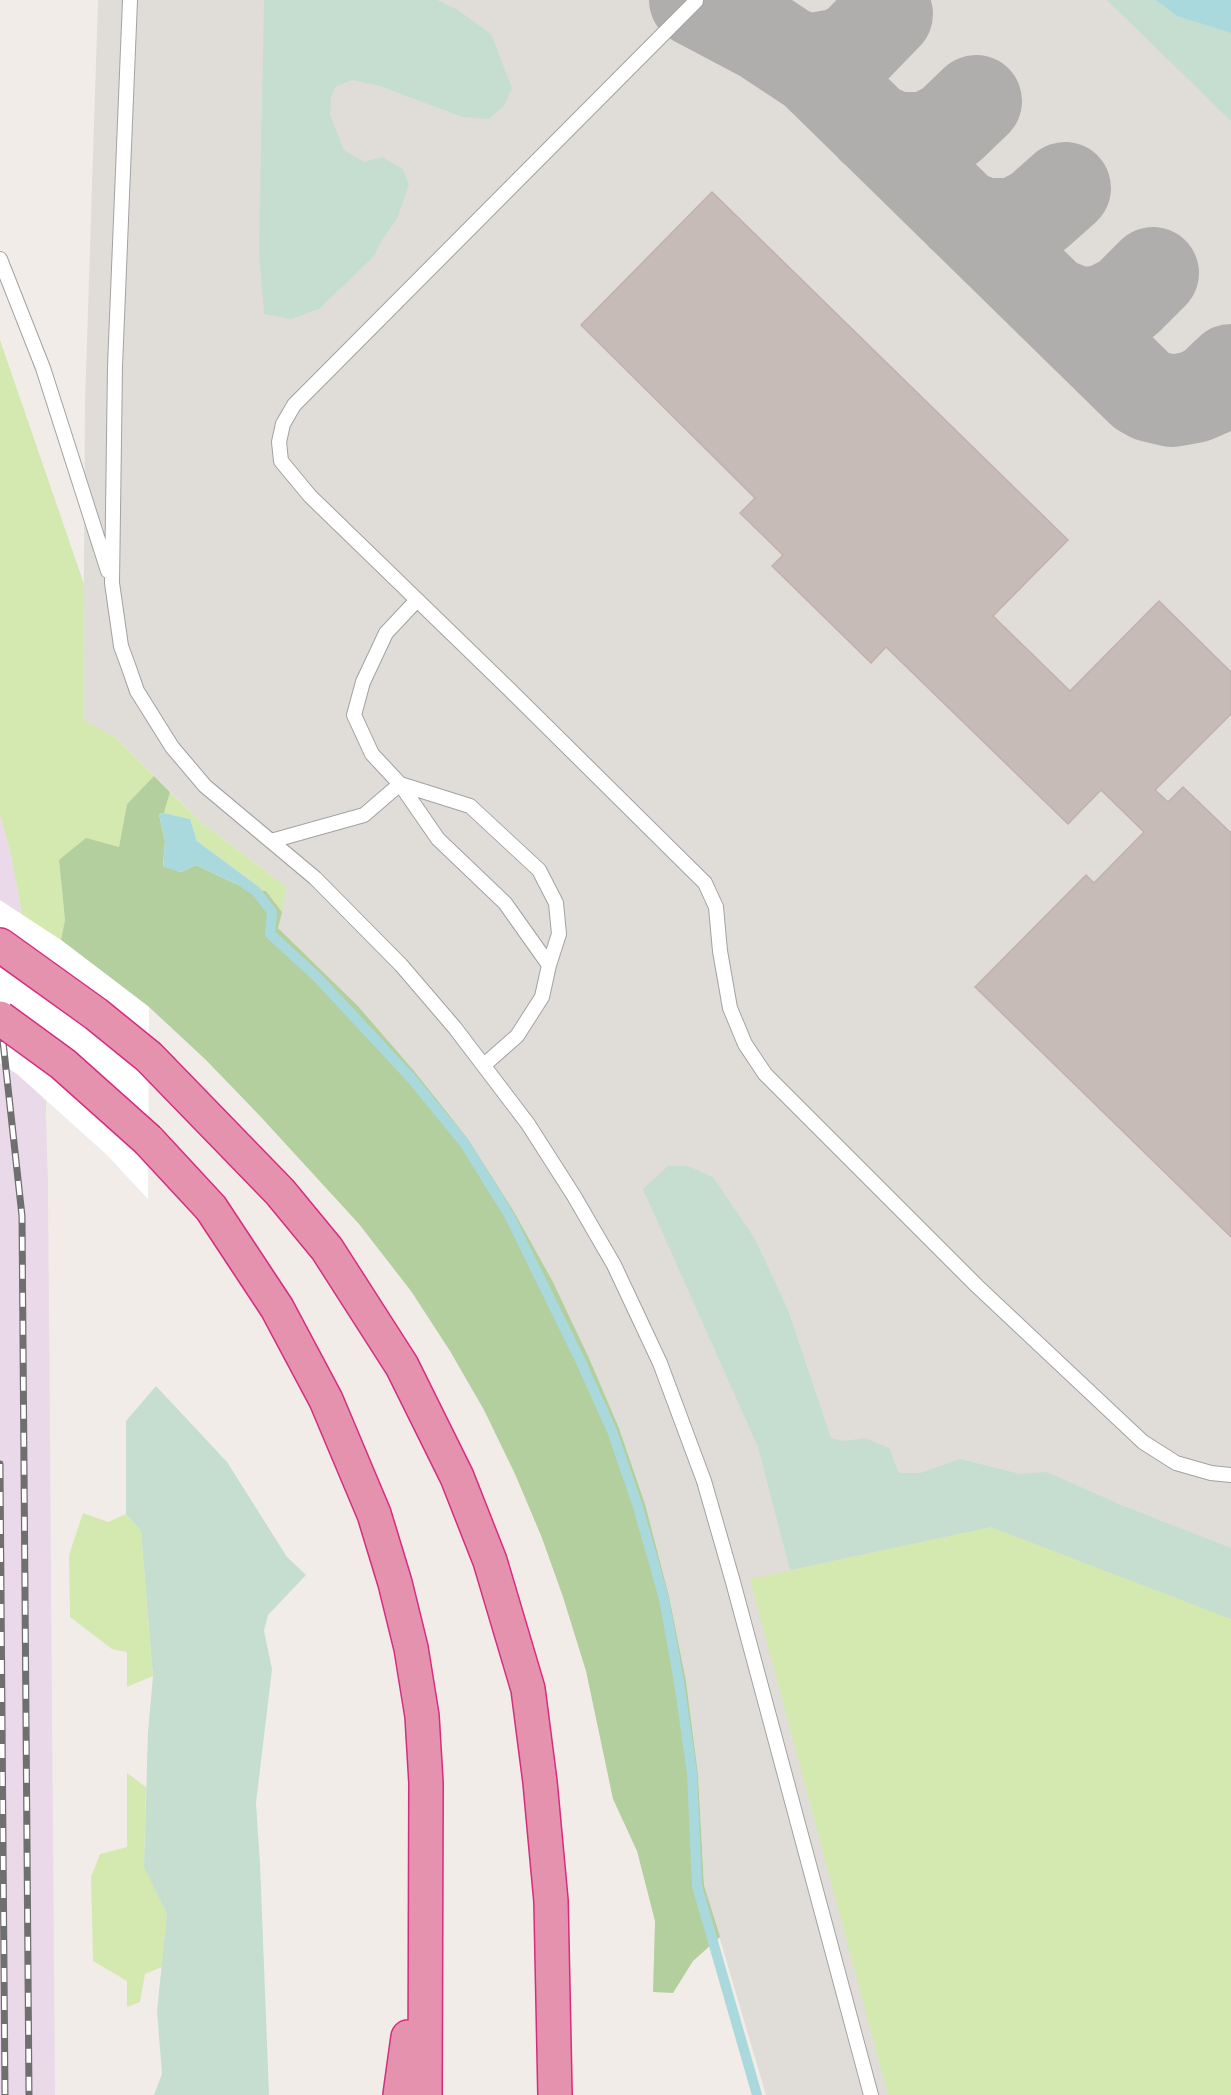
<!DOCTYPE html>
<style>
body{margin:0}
canvas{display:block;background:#f1ece8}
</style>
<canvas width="1231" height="2095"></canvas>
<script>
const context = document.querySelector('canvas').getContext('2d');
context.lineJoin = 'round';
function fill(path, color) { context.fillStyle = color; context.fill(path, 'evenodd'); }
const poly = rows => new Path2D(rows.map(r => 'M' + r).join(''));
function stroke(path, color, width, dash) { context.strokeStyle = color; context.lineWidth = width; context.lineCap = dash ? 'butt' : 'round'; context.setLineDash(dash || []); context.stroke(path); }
fill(poly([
 [0,815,11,855,36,990,46,1118,48,1184,55,2095,0,2095]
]), '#eadae9');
fill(poly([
 [98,0,1231,0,1231,2095,766,2095,704,1885,698,1774,686,1681,669,1596,645,1504,619,1428,589,1358,553,1282,513,1210,468,1139,415,1072,358,1006,278,928,286,887,201,822,116,738,83,721,85,402]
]), '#e0ddd9');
fill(poly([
 [0,340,84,584,83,720,116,738,154,776,127,804,119,847,59,860,65,920,61,940,47,966,46,1118,36,990,11,855,0,815],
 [170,792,201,822,286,887,282,912,266,891,256,891,255,884,197,841,190,819,164,813],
 [83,1513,108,1522,126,1514,141,1531,153,1676,127,1687,127,1652,112,1649,70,1617,69,1555],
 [991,1527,1231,1619,1231,2095,888,2095,750,1579],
 [127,1773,146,1787,144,1866,167,1914,162,1967,145,1974,140,2002,127,2007,127,1981,93,1961,91,1877,100,1854,127,1847]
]), '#d4e9b0');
fill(poly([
 [154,776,170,792,164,813,159,814,165,842,163,866,181,872,196,865,249,890,266,891,282,912,278,928,358,1006,415,1072,468,1139,513,1210,553,1282,589,1358,619,1428,645,1504,669,1596,686,1681,698,1774,704,1885,720,1937,693,1961,673,1993,653,1992,655,1921,637,1851,613,1799,586,1671,563,1597,542,1538,515,1474,484,1410,450,1351,411,1291,359,1224,260,1116,206,1060,149,1007,61,940,65,920,59,860,86,838,119,847,127,804]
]), '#b3cf9e');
fill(poly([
 [264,0,437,0,458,10,491,34,512,88,504,106,489,119,462,117,380,86,352,80,335,87,331,98,330,115,344,150,364,162,382,157,403,169,409,184,397,219,382,240,374,256,319,309,291,319,264,314,259,250],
 [1107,0,1156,0,1178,16,1231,33,1231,121],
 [668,1166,688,1166,713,1177,755,1239,788,1310,831,1438,844,1441,865,1438,889,1448,899,1473,920,1473,960,1459,1020,1474,1047,1472,1121,1505,1231,1548,1231,1619,991,1527,790,1570,758,1447,643,1189],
 [156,1386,227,1462,287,1557,306,1575,268,1615,264,1631,272,1669,256,1803,260,1863,269,2095,154,2095,162,2074,157,2011,167,1914,144,1867,148,1732,153,1676,141,1531,126,1514,126,1421]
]), '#c5decf');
fill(poly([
 [1156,0,1231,0,1231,33,1177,16],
 [164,813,190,819,197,841,255,884,256,891,249,890,196,865,181,872,163,867,165,842,159,814]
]), '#aad9dd');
fill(poly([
 [0,900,61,940,149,1007,148,1199,107,1155,17,1074,0,1063]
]), '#fff');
stroke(poly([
 [245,884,256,891,272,912,270,934,316,976,411,1078,465,1144,509,1215,581,1362,612,1431,638,1507,664,1599,679,1682,692,1773,697,1886,757,2095]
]), '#aad9dd', 10);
stroke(poly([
 [695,0,763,36,813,69,1142,391,1151,396,1172,401,1194,397,1210,390,1231,370],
 [792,54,803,59,812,59,841,54,857,45,887,14],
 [873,128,895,138,927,138,950,126,976,101],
 [962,215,984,224,1015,224,1038,212,1065,188],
 [1051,302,1073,311,1083,313,1104,311,1127,299,1153,273]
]), '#b0aeac', 92);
const building = poly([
 [712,192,1068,540,993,616,1070,691,1159,601,1231,672,1231,714,1155,790,1168,802,1183,787,1231,833,1231,1237,975,987,1086,875,1094,883,1144,832,1101,790,1068,824,886,647,871,663,772,566,783,555,740,513,755,498,581,325,712,192]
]);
fill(building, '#c6bbb7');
stroke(building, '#c2b1aa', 1.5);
const lane = poly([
 [130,0,115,366,112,583,121,646,129,668,137,691,172,747,205,786,315,878,401,965,455,1028,528,1124,574,1196,614,1265,660,1363,704,1481,733,1582,871,2095],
 [696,1,294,405,283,424,279,442,281,461,310,496,510,690,705,883,716,907,720,951,730,1008,745,1044,765,1074,977,1286,1143,1442,1176,1463,1211,1473,1231,1475],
 [0,259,43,368,108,571],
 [400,784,470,806,539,870,556,903,559,934,549,965,505,903,438,839,400,784],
 [271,841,364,815,400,784,372,754,354,715,363,682,386,633,417,600],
 [484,1065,517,1036,542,997,549,965]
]);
const highway = poly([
 [0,945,96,1014,149,1057,280,1192,327,1249,402,1366,457,1477,490,1561,528,1689,540,1782,551,1901,555,2095],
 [148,1140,211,1208,277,1308,326,1400,374,1514,395,1583,411,1648,422,1716,426,1783,425,2095],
 [400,2095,408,2037]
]);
stroke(lane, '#a2a2a2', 16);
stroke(highway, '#d72c80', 36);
stroke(lane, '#fff', 14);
stroke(highway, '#e592ae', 33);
const rail = poly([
 [0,1014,22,1216,29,2095],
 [0,1464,5,2095]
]);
stroke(rail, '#6f6f6f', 7);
stroke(rail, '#fff', 4.5, [14]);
const highwayBridge = poly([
 [0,1018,63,1064,148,1140]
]);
stroke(highwayBridge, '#d72c80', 36, []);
stroke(highwayBridge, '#e592ae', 33);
</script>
